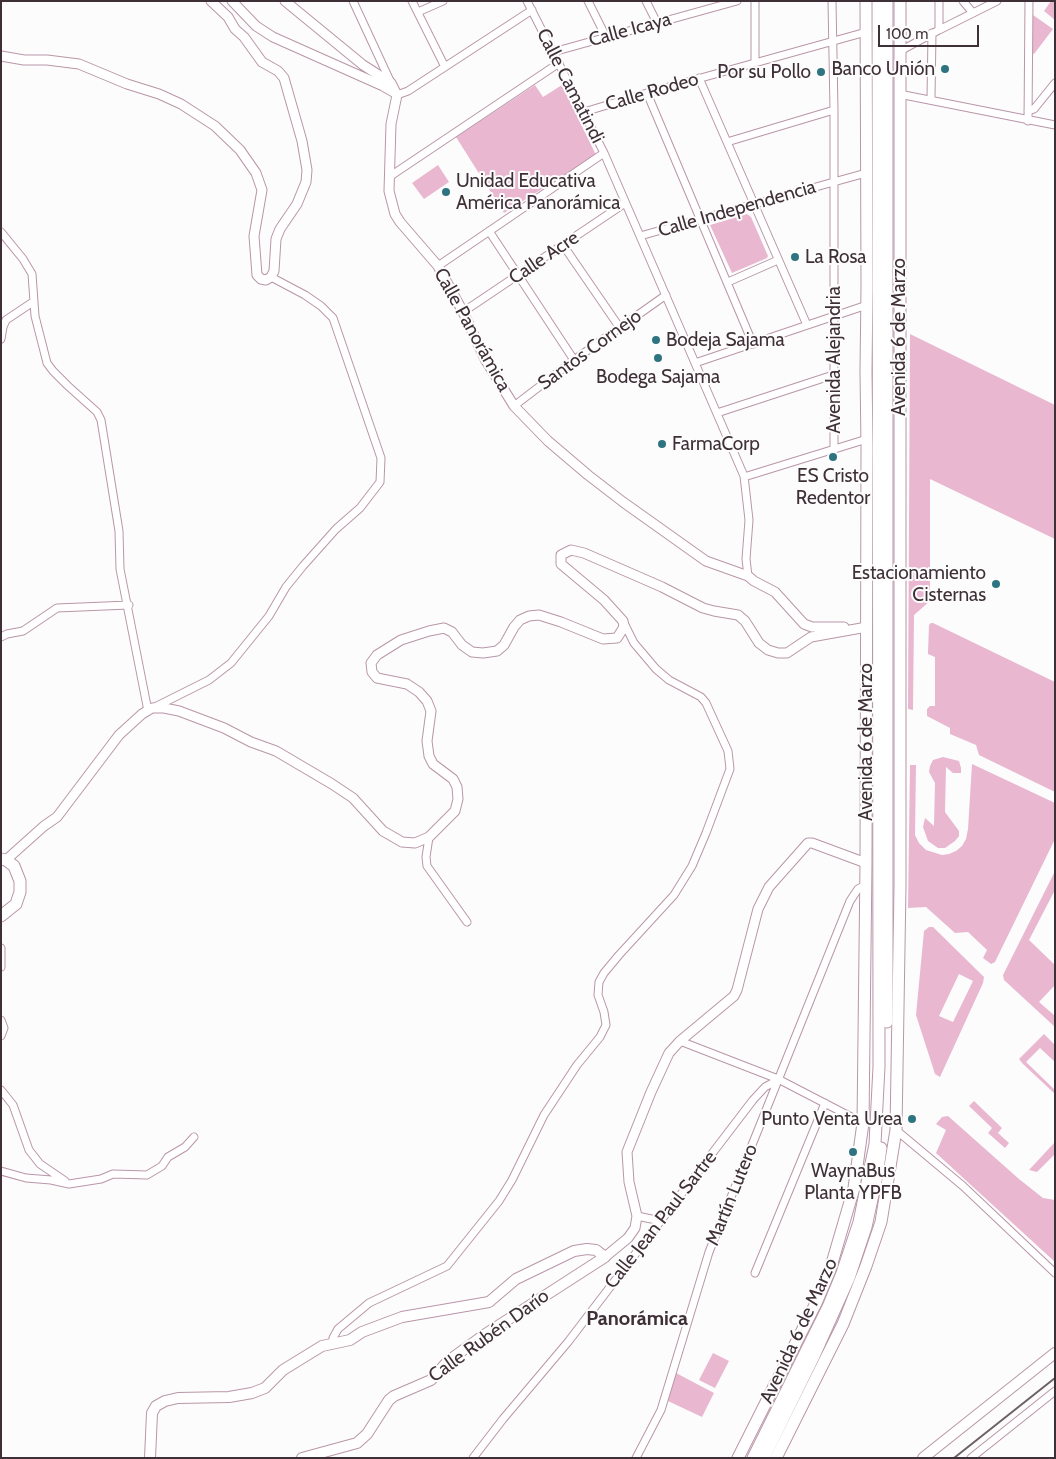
<!DOCTYPE html>
<meta charset="utf-8">
<style>
body{margin:0}
#map{position:relative;width:1056px;height:1459px;overflow:hidden;background:#fcfcfc;font-family:Cabin,sans-serif}
canvas{display:block}
.frame{position:absolute;inset:0;border:2px solid #3f3037;pointer-events:none}
.scale{position:absolute;left:878px;top:25px;width:101px;height:22px;box-sizing:border-box;border:2px solid #3f3037;border-top:0;padding-left:6px;font-size:15px;line-height:18px;white-space:nowrap;color:#3f3037;-webkit-text-stroke:4px #fcfcfc;paint-order:stroke}
</style>
<div id="map">
<canvas width="1056" height="1459"></canvas>
<div class="frame"></div>
<div class="scale">100 m</div>
</div>
<script>
const context = document.querySelector('canvas').getContext('2d');
context.lineJoin = 'round';
function fill(path, color) { context.fillStyle = color; context.fill(path, 'evenodd'); }
const poly = rows => new Path2D(rows.map(r => 'M' + r).join(''));
function stroke(path, color, width, dash) { context.strokeStyle = color; context.lineWidth = width; context.lineCap = dash ? 'butt' : 'round'; context.setLineDash(dash || []); context.stroke(path); }
function drawText(font, color, halo, rows, align = 'center') {
  context.font = font + ' Cabin,sans-serif'; context.lineWidth = 4; context.setLineDash([]); context.textBaseline = 'middle'; context.strokeStyle = halo; context.fillStyle = color; for (const [text, x, y, turn = 0] of rows) {
    context.save(); context.translate(x, y); context.rotate((+turn || 0) * Math.PI / 180); context.textAlign = isNaN(turn) ? turn : align; if (halo) context.strokeText(text, 0, 0); context.fillText(text, 0, 0); context.restore();
  }
}
fill(poly([
 [1051,1,1055,1,1055,20,1044,11],
 [1033,15,1053,29,1034,54,1029,51,1029,16],
 [535,85,543,97,562,85,596,155,504,213,456,137],
 [438,165,449,182,424,199,412,183],
 [747,214,751,217,768,256,767,258,732,273,710,225],
 [910,334,1055,405,1055,539,930,479,930,601,914,615,913,710,908,709],
 [931,623,933,623,1055,682,1055,792,979,755,976,745,950,734,950,728,927,716,927,709,930,706,935,706,935,657,928,654,928,652,929,625],
 [943,757,959,761,961,768,961,773,953,773,946,767,945,812,959,831,959,836,955,841,945,848,938,848,928,841,923,827,925,818,934,826,935,783,929,772,930,766,933,760],
 [972,764,1055,803,1055,839,995,962,991,964,983,958,987,950,968,932,955,933,926,907,908,908,910,765,916,765,915,835,919,843,926,850,942,855,949,854,956,851,962,846,966,839,968,829],
 [1055,871,1055,890,1029,940,1055,965,1055,985,1039,1002,1055,1016,1055,1027,1004,980,1003,975],
 [929,927,933,927,984,977,983,983,940,1077,935,1074,916,1015,924,931],
 [959,974,973,981,953,1022,939,1016],
 [1044,1034,1055,1045,1055,1062,1040,1048,1026,1062,1055,1090,1055,1094,1023,1064,1019,1059],
 [974,1101,1002,1128,998,1133,1009,1143,1005,1148,988,1133,992,1128,969,1106],
 [948,1116,1019,1179,1043,1198,1055,1200,1055,1262,936,1153,946,1130,936,1124,942,1117],
 [1055,1142,1055,1154,1037,1172,1029,1170],
 [713,1353,729,1361,715,1388,699,1380],
 [676,1373,714,1393,702,1417,668,1401]
]), '#e9b7d0');
const minor = poly([
 [353,1,391,83],
 [412,1,445,67],
 [527,1,604,153,744,476,749,520,746,559,748,576],
 [588,1,606,37],
 [646,1,657,23],
 [755,1,755,63],
 [832,1,834,110,834,449],
 [963,1,973,13],
 [418,12,443,1],
 [939,30,939,1],
 [900,51,939,30,997,1],
 [553,52,737,1],
 [699,78,807,325],
 [647,93,753,344],
 [899,94,1055,125],
 [397,95,408,91,532,10],
 [931,99,932,33],
 [1028,111,1034,109,1055,83],
 [584,112,647,93,866,32],
 [1028,121,1029,1],
 [727,142,834,110],
 [389,177,559,63],
 [489,231,574,360],
 [1,232,23,259,32,274,35,316,47,363,53,371,68,386,97,412,101,420,119,531,120,569,148,711],
 [640,236,866,173],
 [563,245,620,328],
 [438,266,604,153],
 [728,282,778,260],
 [463,312,625,203],
 [1,339,3,327,6,320,33,302],
 [695,363,867,305],
 [514,406,574,360,666,295],
 [717,413,833,375],
 [744,477,867,439],
 [1,637,7,634,23,631,57,608,129,605],
 [153,708,209,680,231,663,269,616,286,587,303,566,336,529,360,508,380,482,381,458,333,318,321,306,305,295,271,277],
 [429,837,426,857,427,866,467,922],
 [1,948,1,967],
 [1,1020,4,1028,1,1036],
 [680,1041,778,1079,863,1123],
 [1,1090,13,1105,29,1150,40,1164,65,1181],
 [896,1130,963,1186,1055,1273],
 [1,1171,26,1178,51,1180,69,1184,101,1179,113,1174,147,1175,162,1166,168,1157,185,1147,194,1137],
 [637,1216,661,1221],
 [755,1273,825,1103],
 [333,1344,333,1338,338,1329,369,1303,447,1266,499,1201,512,1180,544,1115,577,1065,600,1037,606,1025,604,1012,598,995,599,982,604,973,619,955,674,895,692,866,706,833,730,769,728,751,706,703,701,697,669,680,656,669,634,643,624,623],
 [473,1458,503,1419,568,1342,753,1100,765,1087,778,1080],
 [636,1458,661,1410,709,1252,850,901,858,889,866,885],
 [971,1458,1055,1391]
]);
const tertiary = poly([
 [232,1,256,26,273,37,383,86,397,94],
 [285,1,363,65,391,83,397,95,391,124,389,191,395,214,400,222,438,266,463,312,485,359,514,406,548,441,588,475,623,502,706,561,748,576,754,581,775,592,804,624,812,627,844,627],
 [1,56,24,60,47,60,79,64,127,84,159,94,181,104,215,126,240,150,256,173,262,190,254,236,257,275,261,279,266,280,271,277,274,271,276,239,280,229,297,204,306,182,307,170,302,141,284,78,278,71,262,62,244,37,235,29,228,17,211,1],
 [6,860,44,826,57,817,119,735,142,714,152,708,164,708,179,711,224,728,251,742,276,751,332,784,353,798,383,831,402,842,415,843,429,837,455,811,458,799,457,787,453,779,433,764,429,756,427,741,431,711,427,701,419,692,407,684,377,678,372,672,371,663,377,655,401,640,429,631,444,628,452,632,462,645,472,652,483,653,497,651,504,645,514,627,520,620,529,616,539,615,561,622,603,639,617,638,624,627,623,621,604,600,561,564,561,555,571,550,584,553,662,587,703,608,714,611,738,615,745,621,759,643,768,650,778,653,787,653,811,637,867,627],
 [605,1257,628,1238,635,1228,637,1216,629,1182,627,1152,651,1092,669,1053,680,1041,734,996,737,990,758,909,769,887,808,843,812,843,866,863]
]);
const secondary = poly([
 [150,1458,152,1413,156,1406,165,1401,178,1398,229,1397,252,1393,265,1388,283,1370,322,1346,350,1340,362,1332,402,1317,489,1302,516,1279,574,1251,587,1249,596,1250,605,1257,484,1335,448,1361,431,1380,394,1396,389,1400,367,1434,357,1443,302,1458],
 [923,1458,1055,1353]
]);
const primary = poly([
 [1,859,6,860,14,866,20,881,20,892,16,904,1,916],
 [738,1458,816,1303,830,1270,854,1188,863,1123,866,863,867,447,866,372,867,286,866,1],
 [776,1458,843,1324,866,1266,881,1222,896,1130,900,886,900,1]
]);
const trunk = poly([
 [887,1022,887,1],
 [753,1458,828,1307,842,1273,859,1222,875,1144,876,1124,879,1067,878,1],
 [764,1458,814,1356,849,1278,866,1227,877,1176,881,1148]
]);
stroke(minor, '#b996a8', 9);
stroke(tertiary, '#b996a8', 11);
stroke(secondary, '#b996a8', 12);
stroke(primary, '#b996a8', 13);
stroke(trunk, '#b996a8', 13);
stroke(minor, '#fff', 7);
stroke(tertiary, '#fff', 9);
stroke(secondary, '#fff', 10);
stroke(primary, '#fff', 11);
stroke(trunk, '#fff', 11);
stroke(poly([
 [954,1458,1055,1378]
]), '#6d6166', 2);
for (const [x, y, r, color] of [
 [945,69,5,"#2d7380"],
 [821,72,5,"#2d7380"],
 [446,192,5,"#2d7380"],
 [795,257,5,"#2d7380"],
 [656,340,5,"#2d7380"],
 [658,358,5,"#2d7380"],
 [662,444,5,"#2d7380"],
 [833,457,5,"#2d7380"],
 [996,584,5,"#2d7380"],
 [912,1119,5,"#2d7380"],
 [853,1152,5,"#2d7380"]
]) { const dot = new Path2D(); dot.arc(x, y, r, 0, 2 * Math.PI); context.fillStyle = color; context.fill(dot); stroke(dot, '#fcfcfc', 2); }
drawText('19px', '#3f3037', '#fcfcfc', [
 ["Calle Icaya",630,30,-15],
 ["Calle Camatindi",570,86,63],
 ["Calle Rodeo",652,92,-16],
 ["Calle Independencia",737,209,-16],
 ["Calle Acre",544,258,-34],
 ["Calle Panorámica",472,330,61],
 ["Avenida 6 de Marzo",899,337,-90],
 ["Santos Cornejo",590,350,-36],
 ["Avenida Alejandria",834,360,-90],
 ["Avenida 6 de Marzo",866,742,-90],
 ["Martín Lutero",732,1195,-68],
 ["Calle Jean Paul Sartre",661,1220,-52],
 ["Avenida 6 de Marzo",799,1331,-65],
 ["Calle Rubén Darío",489,1336,-36]
]);
drawText('19px', '#3f3037', '#fcfcfc', [
 ["Banco Unión",935,69],
 ["Por su Pollo",811,72],
 ["Unidad Educativa",456,181,"left"],
 ["América Panorámica",456,203,"left"],
 ["La Rosa",805,257,"left"],
 ["Bodeja Sajama",666,340,"left"],
 ["Bodega Sajama",658,377,"center"],
 ["FarmaCorp",672,444,"left"],
 ["ES Cristo",833,476,"center"],
 ["Redentor",833,498,"center"],
 ["Estacionamiento",986,573],
 ["Cisternas",986,595],
 ["Punto Venta Urea",902,1119],
 ["WaynaBus",853,1171,"center"],
 ["Planta YPFB",853,1193,"center"]
], 'right');
drawText('bold 20px', '#3f3037', '#fcfcfc', [
 ["Panorámica",637,1319]
]);
</script>
